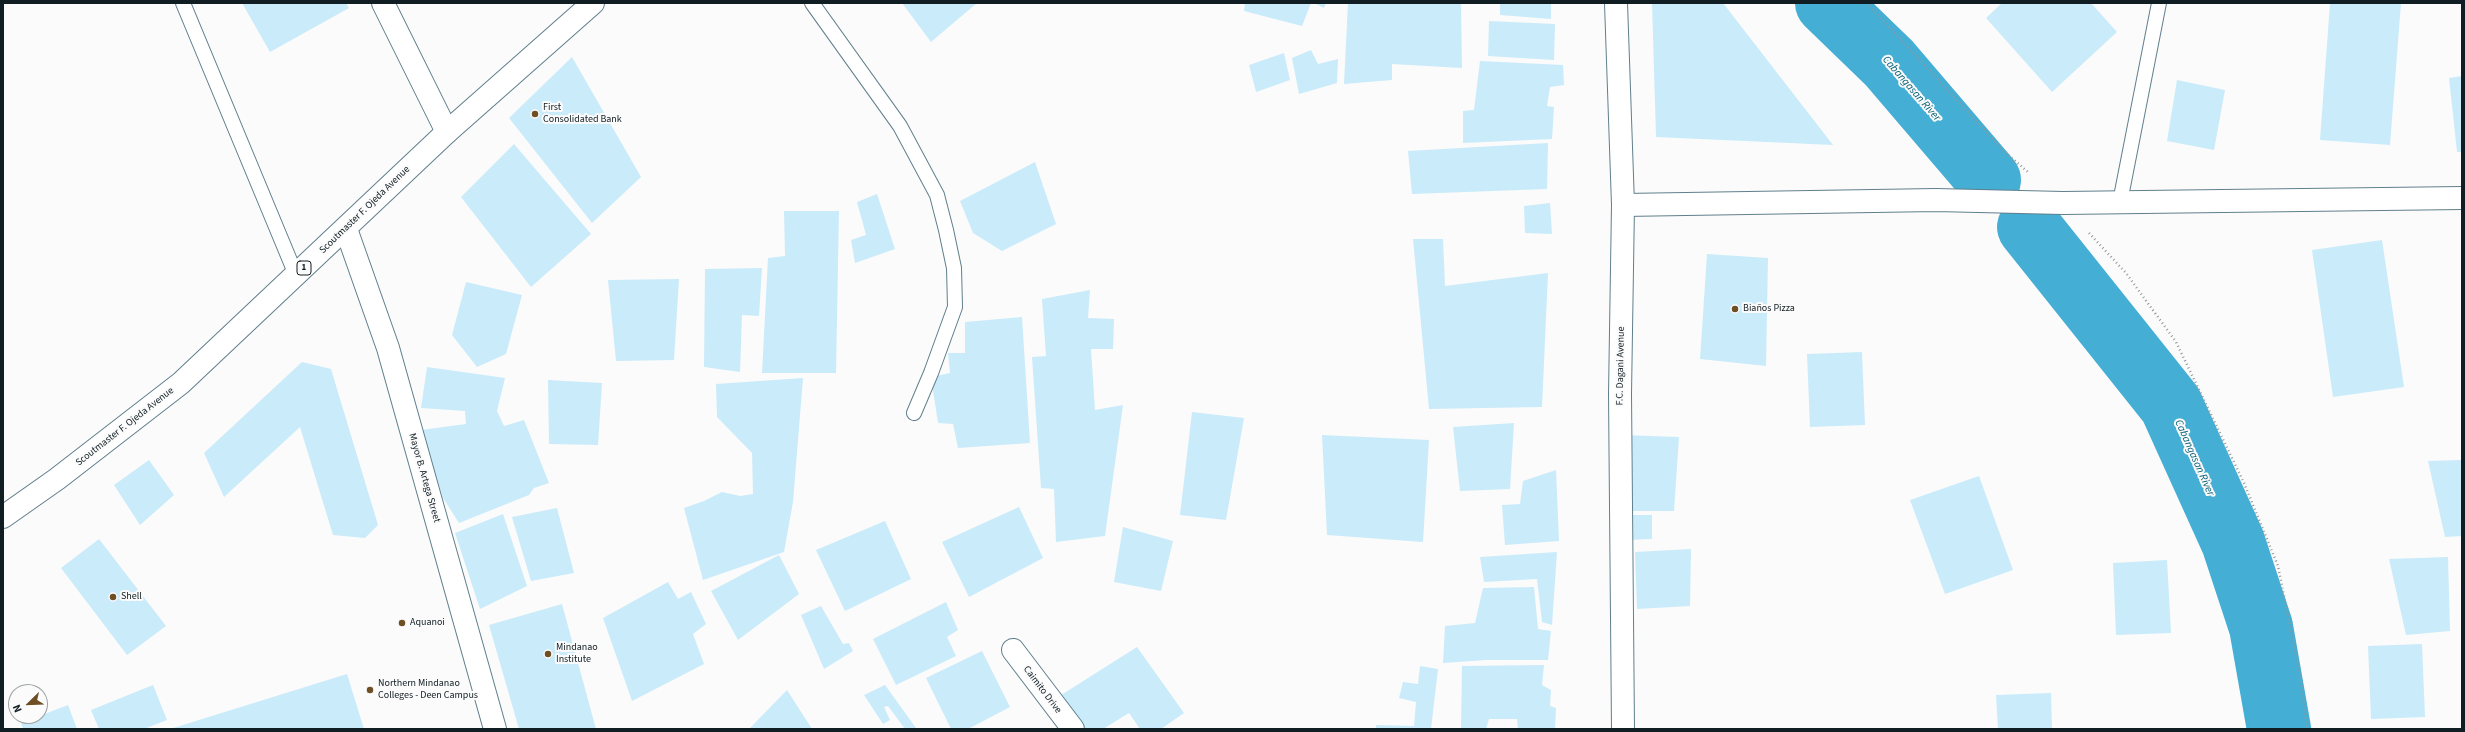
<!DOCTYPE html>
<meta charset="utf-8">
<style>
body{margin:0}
#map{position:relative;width:2465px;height:732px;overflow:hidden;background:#fbfbfb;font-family:"Source Sans 3",sans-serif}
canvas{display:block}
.frame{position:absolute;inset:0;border:4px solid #101d22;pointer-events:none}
.north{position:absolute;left:8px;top:684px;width:40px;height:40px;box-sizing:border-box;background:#fbfbfb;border:1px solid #9da2a4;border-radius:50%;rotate:247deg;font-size:11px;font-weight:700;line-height:16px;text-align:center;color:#101d22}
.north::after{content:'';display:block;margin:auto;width:14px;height:18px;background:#6d4f23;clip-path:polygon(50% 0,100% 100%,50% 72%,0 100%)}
</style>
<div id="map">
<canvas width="2465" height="732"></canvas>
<div class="frame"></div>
<div class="north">N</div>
</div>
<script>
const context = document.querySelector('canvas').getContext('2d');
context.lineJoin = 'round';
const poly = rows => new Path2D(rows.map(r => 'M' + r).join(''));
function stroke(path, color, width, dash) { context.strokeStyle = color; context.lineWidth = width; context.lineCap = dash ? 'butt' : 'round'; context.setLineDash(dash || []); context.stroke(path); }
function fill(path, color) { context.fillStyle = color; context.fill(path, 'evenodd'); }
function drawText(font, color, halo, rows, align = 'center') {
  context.font = font + ' "Source Sans 3",sans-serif'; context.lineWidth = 4; context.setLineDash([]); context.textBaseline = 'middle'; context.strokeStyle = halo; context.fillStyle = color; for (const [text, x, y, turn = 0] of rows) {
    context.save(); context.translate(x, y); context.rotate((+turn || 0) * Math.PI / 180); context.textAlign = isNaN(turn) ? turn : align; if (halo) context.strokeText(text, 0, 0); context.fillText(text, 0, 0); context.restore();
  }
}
stroke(poly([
 [1827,3,1889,63,1989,180],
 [2029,227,2171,405,2233,542,2261,627,2279,729]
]), '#44aed4', 64);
fill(poly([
 [242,3,346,3,349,8,270,52],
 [902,3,977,3,931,42],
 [1245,3,1311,3,1302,26,1244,11],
 [1314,3,1326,3,1324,8],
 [1348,3,1461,3,1462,68,1392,64,1392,80,1344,84],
 [1500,3,1551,3,1551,19,1500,15],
 [1652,3,1723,3,1833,145,1656,137],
 [2002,3,2091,3,2117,32,2052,92,1986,18],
 [2330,3,2401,3,2390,145,2320,140],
 [1489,21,1555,24,1554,60,1488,56],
 [1311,50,1318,64,1338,59,1337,83,1299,94,1292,58],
 [1284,53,1290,80,1256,92,1249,65],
 [572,57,641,177,592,223,509,118],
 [1480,61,1563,65,1564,85,1550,87,1547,106,1554,107,1552,139,1463,143,1463,111,1474,110],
 [2462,76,2462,152,2457,152,2449,78],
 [2177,80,2225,90,2214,150,2167,141],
 [1548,143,1547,189,1412,194,1408,151],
 [514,144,591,234,531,287,461,197],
 [1035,162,1056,224,1002,251,973,233,960,201],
 [877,194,895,249,855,263,851,240,866,235,857,202],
 [1550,203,1552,234,1525,233,1524,206],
 [784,211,839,211,836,373,762,373,768,258,785,256],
 [1413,239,1443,239,1445,286,1548,273,1542,407,1429,409],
 [2382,240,2404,387,2333,397,2312,250],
 [1707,254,1768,258,1766,366,1700,359],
 [762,268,759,316,742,315,740,372,704,367,705,269],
 [679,279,674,360,616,361,608,280],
 [466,282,522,295,506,354,477,367,452,335],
 [1090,290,1088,318,1114,319,1113,349,1091,349,1095,410,1123,405,1105,536,1056,542,1054,489,1041,488,1032,357,1046,356,1042,299],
 [1022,317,1030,443,958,448,953,424,938,423,931,377,950,373,948,353,965,353,965,322],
 [1862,352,1865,425,1810,427,1807,354],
 [302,362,331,369,378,525,365,538,333,535,300,427,224,497,204,453],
 [427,367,505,378,497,411,504,426,524,420,549,483,534,488,529,495,459,523,443,498,421,430,466,424,465,411,421,408],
 [803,378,793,502,784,552,703,580,684,508,704,501,722,492,740,496,753,494,752,453,717,417,716,384],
 [548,380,602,383,598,445,549,444],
 [1192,412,1244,418,1226,520,1180,515],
 [1514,423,1510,489,1460,491,1453,427],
 [1322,435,1429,440,1423,542,1327,535],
 [1621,435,1679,437,1674,511,1623,511],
 [149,460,174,495,140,525,114,485],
 [2462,460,2462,536,2445,537,2428,461],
 [1556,470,1559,541,1505,545,1502,505,1520,504,1523,481],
 [1979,476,2013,570,1945,594,1910,500],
 [1019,507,1043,558,969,597,942,542],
 [557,508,574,573,531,581,512,517],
 [503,514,527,586,480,609,455,533],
 [1624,515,1652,515,1652,539,1624,540],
 [885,521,911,579,845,611,816,550],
 [1123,527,1173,541,1161,591,1114,582],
 [99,539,166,626,127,655,61,568],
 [1691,549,1690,606,1637,609,1635,552],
 [1557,552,1552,625,1542,622,1537,579,1484,582,1480,557],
 [779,555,799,594,738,640,711,591],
 [2448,557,2450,631,2406,635,2389,559],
 [2167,560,2171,633,2116,635,2113,563],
 [668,582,678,599,691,592,706,624,693,634,704,664,632,701,603,618],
 [1534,587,1538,629,1551,631,1548,660,1486,660,1443,663,1445,626,1475,623,1483,588],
 [946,602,958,630,947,637,956,656,896,685,873,639],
 [562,604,596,729,519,729,489,625],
 [821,606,843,644,849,643,853,651,824,669,801,615],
 [2422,644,2425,717,2371,719,2368,646],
 [1137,647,1184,713,1161,729,1140,729,1129,713,1103,729,1082,729,1058,697],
 [982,651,1010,707,968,729,951,729,926,678],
 [1544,665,1542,685,1551,690,1550,706,1556,708,1555,729,1518,729,1517,719,1489,719,1486,729,1461,729,1462,666],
 [1420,666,1438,669,1431,729,1376,729,1376,725,1414,726,1416,702,1399,698,1403,682,1418,684],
 [347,674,364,729,170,729],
 [153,685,167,720,144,729,99,729,91,710],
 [885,685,916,728,905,729,888,706,884,707,890,720,883,724,864,695],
 [787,690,812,729,749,729],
 [2051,693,2052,729,1998,729,1996,695],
 [68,705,77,729,23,729,21,723]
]), '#caebfa');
const lane = poly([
 [183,3,296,275],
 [812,3,900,126,937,195,946,230,954,268,955,307,931,373,914,413],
 [2120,202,2159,3]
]);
const street = poly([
 [383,3,447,132],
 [1623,205,1936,200,2063,203,2462,198],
 [346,229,388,348,495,729],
 [1013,650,1073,729]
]);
const secondary = poly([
 [1616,3,1623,205,1620,394,1623,729]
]);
const highway = poly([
 [3,517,57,479,181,383,447,132,593,3]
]);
stroke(lane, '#607f8c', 16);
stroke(street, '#607f8c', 24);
stroke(secondary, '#607f8c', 24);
stroke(highway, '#607f8c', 24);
stroke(poly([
 [1867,3,2007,154,2028,172],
 [2089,233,2126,273,2176,342,2244,483,2278,566,2301,680,2307,729]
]), '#93989b', 2.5, [1, 3]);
stroke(lane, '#fff', 14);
stroke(street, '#fff', 22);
stroke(secondary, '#fff', 22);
stroke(highway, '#fff', 22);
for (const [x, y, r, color] of [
 [535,114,4,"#6d4f23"],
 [1735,309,4,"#6d4f23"],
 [113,597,4,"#6d4f23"],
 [402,623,4,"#6d4f23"],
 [548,654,4,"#6d4f23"],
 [370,690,4,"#6d4f23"]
]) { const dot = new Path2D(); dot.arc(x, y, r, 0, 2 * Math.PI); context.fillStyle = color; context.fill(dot); stroke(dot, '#fbfbfb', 1.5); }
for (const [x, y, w] of [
 [304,268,14]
]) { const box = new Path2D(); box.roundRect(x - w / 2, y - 7, w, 14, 3); context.fillStyle = '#fbfbfb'; context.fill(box); stroke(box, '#101d22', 1); }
drawText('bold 9px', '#101d22', null, [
 ["1",304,268]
]);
drawText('10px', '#101d22', '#fbfbfb', [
 ["First",543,108],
 ["Consolidated Bank",543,120],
 ["Biaños Pizza",1743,309],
 ["Shell",121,597],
 ["Aquanoi",410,623],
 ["Mindanao",556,648],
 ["Institute",556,660],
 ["Northern Mindanao",378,684],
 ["Colleges - Deen Campus",378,696]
], 'left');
drawText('10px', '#101d22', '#fbfbfb', [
 ["Scoutmaster F. Ojeda Avenue",365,210,-44],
 ["F.C. Dagani Avenue",1621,366,-89],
 ["Scoutmaster F. Ojeda Avenue",125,427,-38],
 ["Mayor B. Artega Street",424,478,74],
 ["Caimito Drive",1042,690,53]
]);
drawText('italic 11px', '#045e78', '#fbfbfb', [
 ["Cabangasan River",1911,89,49],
 ["Cabangasan River",2194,458,66]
]);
</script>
